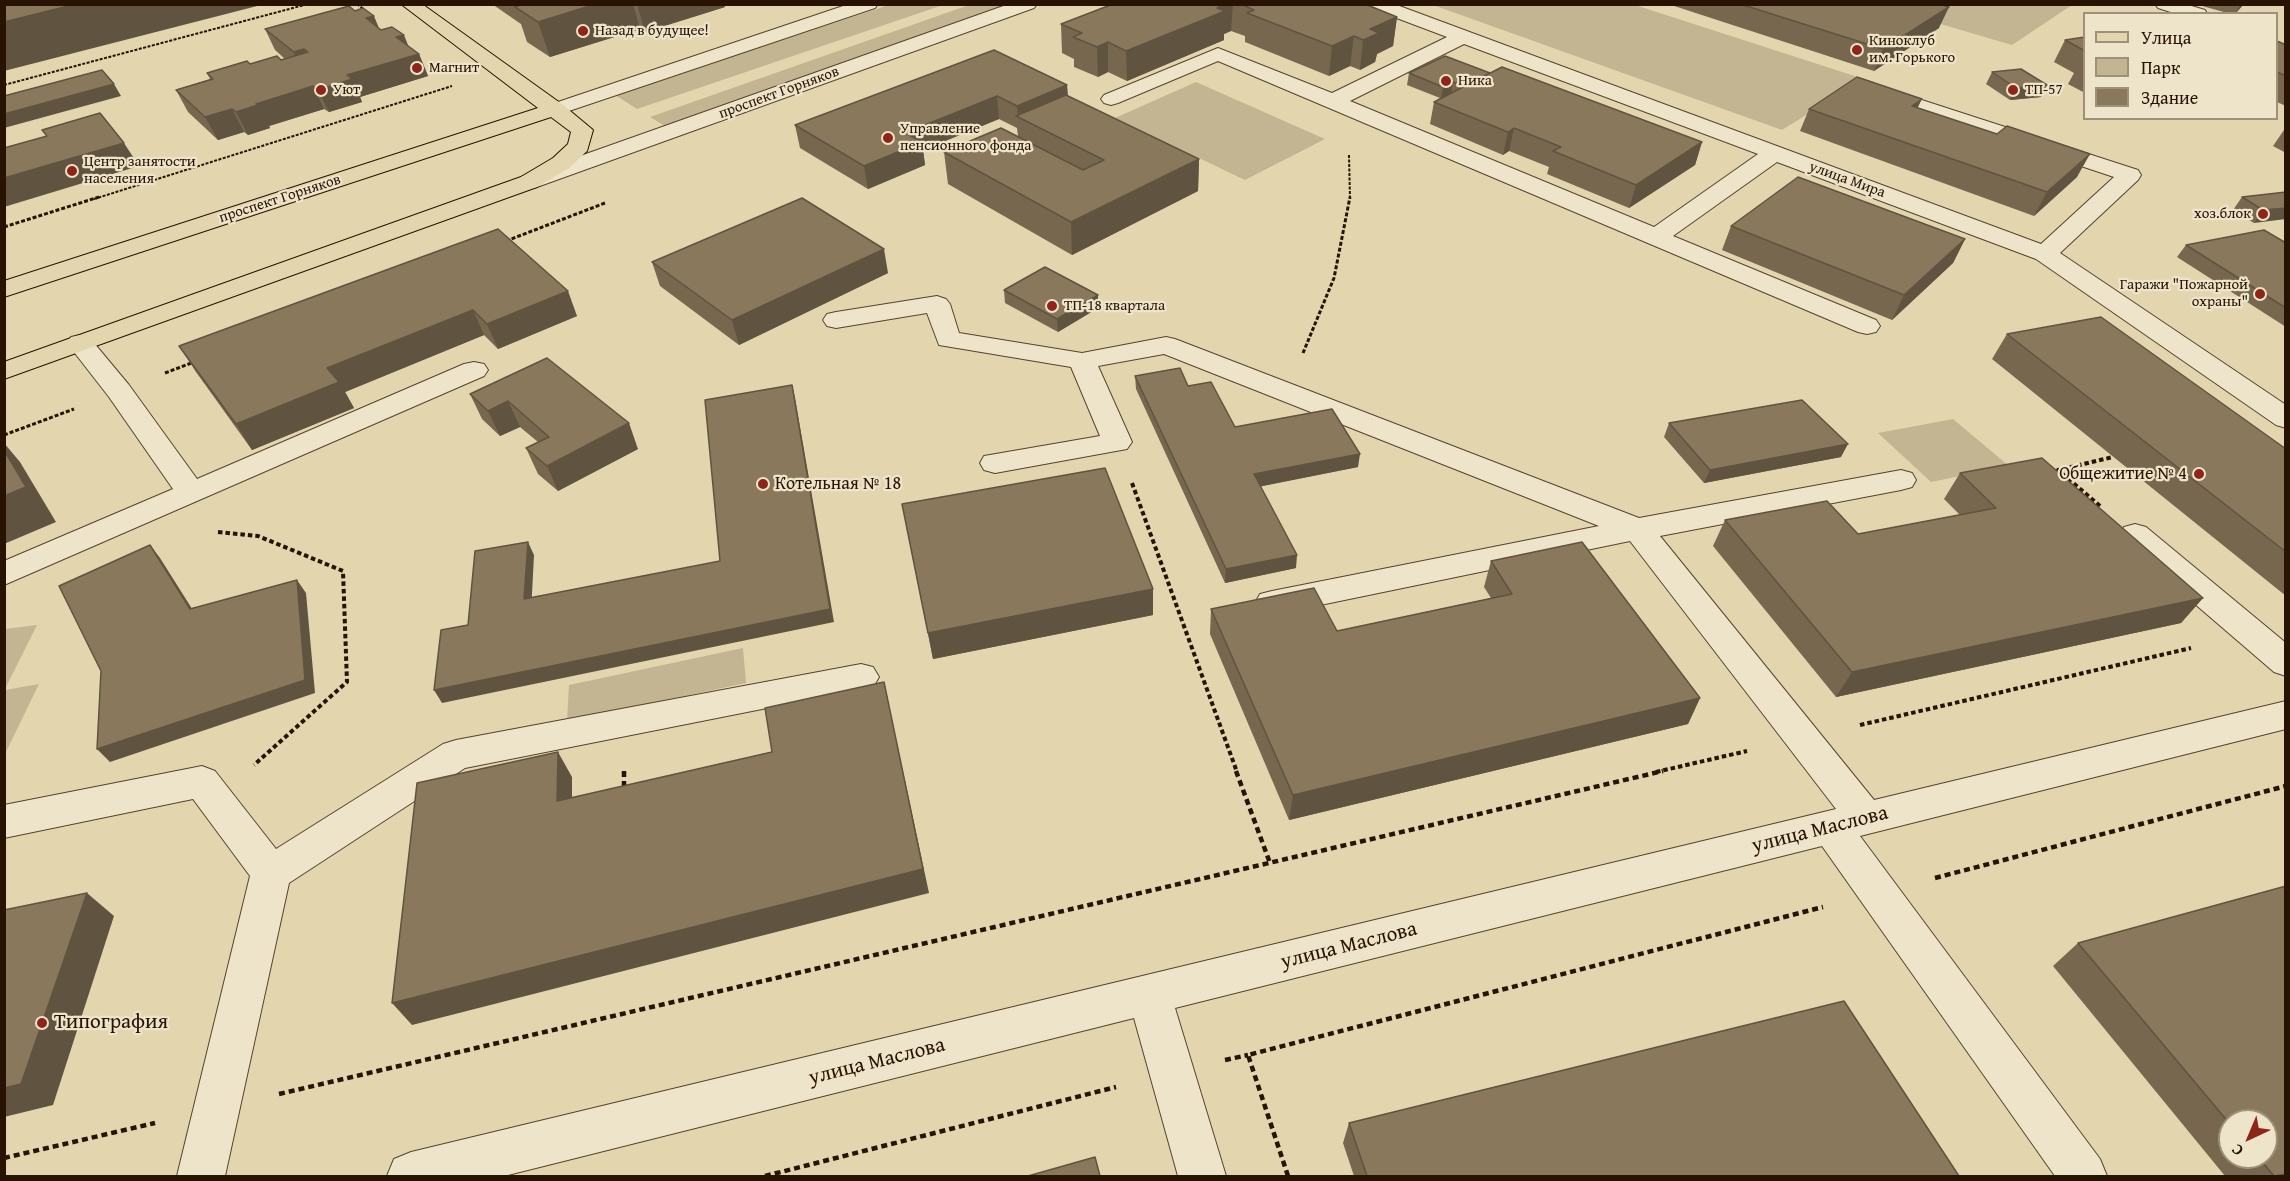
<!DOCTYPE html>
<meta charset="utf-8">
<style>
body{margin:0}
#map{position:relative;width:2290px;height:1181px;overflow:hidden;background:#e3d6ae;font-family:"Gentium Book Plus",serif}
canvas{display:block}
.frame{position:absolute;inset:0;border:6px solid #281201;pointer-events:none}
.legend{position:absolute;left:2083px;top:12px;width:195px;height:108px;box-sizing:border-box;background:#ede4ca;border:2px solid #9e907a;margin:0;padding:8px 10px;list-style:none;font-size:18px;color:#281201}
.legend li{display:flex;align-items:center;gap:12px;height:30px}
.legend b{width:30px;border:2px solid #9e907a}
.north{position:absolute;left:2218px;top:1109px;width:60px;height:60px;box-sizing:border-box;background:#ede4ca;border:2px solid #9e907a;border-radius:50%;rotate:224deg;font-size:16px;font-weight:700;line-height:24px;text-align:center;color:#281201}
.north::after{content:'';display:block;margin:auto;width:21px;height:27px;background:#8f2418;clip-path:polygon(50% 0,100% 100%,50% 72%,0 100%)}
</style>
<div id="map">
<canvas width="2290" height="1181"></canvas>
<div class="frame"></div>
<ul class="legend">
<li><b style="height:8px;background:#e3d6ae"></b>Улица</li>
<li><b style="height:16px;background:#c3b591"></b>Парк</li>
<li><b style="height:16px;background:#89785b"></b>Здание</li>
</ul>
<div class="north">С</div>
</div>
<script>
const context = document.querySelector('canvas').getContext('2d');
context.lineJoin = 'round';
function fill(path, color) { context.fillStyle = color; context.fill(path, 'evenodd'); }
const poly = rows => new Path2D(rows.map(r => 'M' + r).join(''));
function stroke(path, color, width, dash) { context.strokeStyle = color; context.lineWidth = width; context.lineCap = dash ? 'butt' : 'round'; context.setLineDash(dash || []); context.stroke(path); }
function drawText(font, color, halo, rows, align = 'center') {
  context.font = font + ' "Gentium Book Plus",serif'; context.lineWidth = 4.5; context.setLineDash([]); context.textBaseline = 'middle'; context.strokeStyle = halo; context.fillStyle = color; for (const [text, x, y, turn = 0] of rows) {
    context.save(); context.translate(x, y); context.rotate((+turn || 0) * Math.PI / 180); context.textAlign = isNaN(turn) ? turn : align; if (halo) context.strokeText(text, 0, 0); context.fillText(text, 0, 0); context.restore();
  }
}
fill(poly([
 [889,5,943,5,637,109,615,95],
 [969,5,1012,5,668,128,650,117],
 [1433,5,1635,5,1864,79,1782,130],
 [1876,5,2072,5,2012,45],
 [1196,82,1325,139,1245,180,1115,118],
 [1953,419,2009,466,1931,482,1878,433],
 [37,625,5,689,5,629],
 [743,648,746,683,567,721,569,685],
 [39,684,5,754,5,690]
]), '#c3b591');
const minor = poly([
 [849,4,878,4,875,8,563,113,556,115,549,113,546,109,549,105,849,4],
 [1009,4,1037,4,1034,8,537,187,529,189,521,187,518,182,521,177,1009,4],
 [1367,4,1394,4,2041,244,2114,177,1883,100,1880,96,1883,92,1890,90,1897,92,2138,170,2141,175,2138,180,2060,253,2286,405,2286,428,2276,425,2036,259,1777,162,1673,236,1876,320,1880,326,1876,332,1867,334,1858,332,1218,61,1118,103,1111,105,1104,103,1101,99,1104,95,1218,48,1332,93,1447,37,1370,8,1367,4],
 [1464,44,1758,154,1654,227,1350,101,1464,44],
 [2155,4,2185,4,2205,10,2207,14,2177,14,2158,8,2155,4],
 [937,296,946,299,950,304,959,333,1082,353,1166,337,1175,339,1639,518,1901,470,1912,473,1916,480,1912,487,1901,490,1660,536,1874,800,2286,701,2286,729,1860,836,2100,1159,2107,1176,2055,1176,1822,846,1175,1008,1226,1176,1178,1176,1134,1018,504,1176,387,1176,394,1159,411,1152,1836,809,1630,541,1272,615,1260,612,1255,603,1260,594,1272,591,1599,526,1164,354,1098,366,1132,442,1127,449,995,473,984,470,980,463,984,456,1100,436,1071,367,939,345,927,313,836,328,827,326,823,320,827,314,836,312,937,296],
 [80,335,89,337,129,385,197,479,464,364,474,362,484,364,488,370,484,376,4,585,4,561,173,489,109,397,67,343,71,337,80,335],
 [2135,524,2146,527,2286,643,2286,676,2274,672,2124,543,2119,535,2124,527,2135,524],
 [861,664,873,667,879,677,873,687,465,768,289,883,225,1176,177,1176,250,876,193,799,4,838,4,805,202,766,215,771,276,849,443,744,456,740,861,664]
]);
const major = poly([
 [401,4,422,4,563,105,593,130,587,151,569,168,537,187,4,379,4,362,521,177,553,158,568,144,571,132,551,117,4,297,4,281,538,108,401,4]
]);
stroke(minor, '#57432c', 2);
stroke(major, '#281201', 2);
stroke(poly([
 [357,4,366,11],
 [4,85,308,4],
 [1349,155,1350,199],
 [94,199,452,86]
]), '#281201', 2, [3, 1.5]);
stroke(poly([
 [4,227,99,197],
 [506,241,605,203],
 [1303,353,1334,278,1350,197],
 [165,373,194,362],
 [4,435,74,409]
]), '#281201', 3, [4, 2]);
stroke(poly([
 [1132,483,1237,772],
 [2100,506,2058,470,2113,457],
 [218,532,258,536,343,571,347,682,254,765],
 [1860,725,2191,648],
 [1656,772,1747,751]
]), '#281201', 4, [4.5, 3]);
stroke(poly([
 [624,771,624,788],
 [1236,771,1270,863],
 [1935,878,2286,786],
 [1225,1060,1248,1055],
 [279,1094,1663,771],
 [4,1158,155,1123],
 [765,1176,1116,1087],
 [1288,1176,1248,1055,1823,907]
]), '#281201', 4.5, [6, 4]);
fill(minor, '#ede4ca');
fill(major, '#e3d6ae');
fill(poly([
 [492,4,725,4,724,5,725,7,645,32,640,29,550,57,527,42,521,24],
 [1113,4,1365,4,1397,17,1393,46,1377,54,1375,62,1360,70,1350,66,1329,76,1245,42,1245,36,1231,31,1224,34,1224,40,1127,81,1108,72,1098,77,1074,67,1074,59,1062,53,1061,24],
 [1668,4,1939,4,1939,28,1874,71],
 [2195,4,2244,4,2235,14,2231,14],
 [265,29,380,29,419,54,428,76,360,97,362,102,329,112,324,109,269,126,270,128,248,135,244,132,218,140,188,112,176,90,210,79,207,73,250,64,285,59,275,50],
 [2085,37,2085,93,2068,84,2074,73,2054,62,2065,40],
 [2277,41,2286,45,2286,106,2277,102],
 [1992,72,2041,97,2010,100,1986,84],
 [1409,73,1490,73,1702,142,1695,165,1629,208,1547,174,1549,167,1509,151,1503,155,1430,124,1434,102,1440,98,1407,85],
 [1067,85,1068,96,1199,159,1198,191,1072,255,948,184,944,152,1018,136,1017,128,999,119,923,150,925,165,868,189,800,148,795,125],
 [1918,108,2077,177,2034,216,1800,131,1809,109],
 [2286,127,2286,153,2273,146],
 [2286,192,2254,223,2233,210,2242,197],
 [1731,226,1965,239,1953,263,1892,320,1722,250],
 [498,229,577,316,498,349,484,335,345,392,354,408,252,450,196,372,179,346],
 [2286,243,2286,327,2177,257,2186,245],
 [652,262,888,273,739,345,660,286],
 [1004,290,1098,295,1098,308,1058,332,1005,303],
 [2007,334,2286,449,2286,596,1992,359],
 [547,358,638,449,558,491,538,474,526,448,538,442,520,427,500,436,482,419,470,394],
 [1135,376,1188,386,1235,427,1358,467,1261,486,1296,568,1225,583,1136,389],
 [1669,423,1841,457,1704,483,1664,437],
 [1960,473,2203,598,2181,623,1836,697,1713,546,1725,520,1858,534,1960,515,1944,499],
 [902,504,1153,589,1153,615,933,659],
 [1491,561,1700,698,1688,724,1289,820,1210,634,1211,609,1337,631,1491,598,1484,587],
 [2078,943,2286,1176,2225,1176,2053,966],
 [2230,1121,2266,1157,2230,1157],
 [1349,1123,1959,1176,1354,1176,1343,1143]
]), '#76674e');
fill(poly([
 [76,4,265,4,4,71,4,22],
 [596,4,633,4,640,29,550,57,538,22],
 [637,4,725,4,724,5,725,7,645,32],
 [1225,4,1233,4,1231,31,1224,34,1224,40,1127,81,1126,51],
 [2241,4,2244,4,2235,14],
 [1949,7,1939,28,1874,71,1883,49],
 [374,16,383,38,366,18],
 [1397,17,1393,46,1377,54,1375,62,1360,70,1363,40,1370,29],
 [404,35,412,55,419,54,428,76,360,97,362,102,329,112,318,90,396,37],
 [1354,36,1350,66,1329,76,1332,46],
 [1108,42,1108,72,1098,77,1097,47],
 [304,49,315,71,304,74,294,52],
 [1453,82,1451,93,1441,99,1443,87],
 [114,84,121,96,4,128,4,114],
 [1067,85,1068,107,1018,117,1017,106],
 [2047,85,2041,97,2010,100,2016,88],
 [313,86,324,109,269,126,270,128,248,135,236,112,256,104],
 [997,96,999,119,923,150,925,165,868,189,864,166,905,133],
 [1922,99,1911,121,1912,106],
 [232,109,244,132,218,140,205,117],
 [1514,128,1509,151,1503,155,1508,132],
 [1702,142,1695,165,1629,208,1636,185],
 [124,143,139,166,4,207,4,178],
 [2090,154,2077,177,2034,216,2047,192],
 [1199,159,1198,191,1072,255,1071,222],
 [2286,208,2286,219,2254,223,2263,210],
 [1965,239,1953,263,1892,320,1904,295],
 [884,249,888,273,739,345,732,320],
 [568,291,577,316,498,349,487,324],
 [1098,295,1098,308,1058,332,1057,319],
 [473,310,484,335,345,392,354,408,252,450,236,424,327,368],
 [792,385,795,398,834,622,442,703,434,690,830,609],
 [508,401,520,427,500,436,488,411],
 [629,423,638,449,558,491,547,466],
 [4,443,20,462,56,522,4,544],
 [1848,444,1841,457,1704,483,1710,470],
 [1360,454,1358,467,1253,488,1254,474],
 [528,542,534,555,531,613,524,599],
 [150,545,160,558,201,623,190,609],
 [1297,555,1296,568,1225,583,1226,569],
 [297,580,306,593,315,693,110,762,97,749],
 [1153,589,1153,615,933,659,928,633],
 [2203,598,2181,623,1836,697,1852,672],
 [884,682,929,893,412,1025,392,1003],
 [1700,698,1688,724,1289,820,1293,795],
 [558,752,572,777,572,826,557,801],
 [87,893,114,916,53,1105,4,1117,4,1088]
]), '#605440');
const building = poly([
 [4,4,76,4,4,22,4,4],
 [523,4,596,4,538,22,515,7,523,4],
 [1113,4,1225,4,1217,8,1225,11,1126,51,1108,42,1097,47,1073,37,1082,33,1061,24,1113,4],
 [1241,4,1365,4,1397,17,1370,29,1379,33,1363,40,1354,36,1332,46,1247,13,1254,10,1241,4],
 [1740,4,1939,4,1949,7,1883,49,1740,4],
 [349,6,355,11,363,8,374,16,366,18,381,30,392,27,404,35,396,37,419,54,347,75,352,79,318,90,313,86,256,104,258,105,236,112,232,109,205,117,176,90,213,79,207,73,247,61,250,64,277,56,281,60,308,52,304,49,294,52,265,29,349,6],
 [2085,37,2085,51,2065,40,2085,37],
 [2277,41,2286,45,2286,76,2277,72,2277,41],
 [994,50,1067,85,1017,106,997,96,905,133,922,142,864,166,795,125,994,50],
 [1445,56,1490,73,1464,86,1453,82,1443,87,1409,73,1445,56],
 [1502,67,1702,142,1636,185,1553,151,1561,147,1514,128,1508,132,1434,102,1502,67],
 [2021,69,2047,85,2016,88,1992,72,2021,69],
 [102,70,114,84,4,114,4,96,102,70],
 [1857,77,1922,99,1912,106,1997,134,2007,126,2090,154,2047,192,1809,109,1857,77],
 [1066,95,1199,159,1071,222,944,152,1001,128,1083,170,1104,160,1016,116,1066,95],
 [100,113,124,143,4,178,4,148,47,136,42,130,100,113],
 [1798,177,1965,239,1904,295,1731,226,1798,177],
 [2286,192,2286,208,2263,210,2242,197,2286,192],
 [802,198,884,249,732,320,652,262,802,198],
 [498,229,568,291,487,324,473,310,327,368,339,382,236,424,179,346,498,229],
 [2264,230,2286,243,2286,308,2186,245,2264,230],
 [1045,267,1098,295,1057,319,1004,290,1045,267],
 [2101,317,2286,449,2286,552,2007,334,2101,317],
 [547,358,629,423,547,466,526,448,549,437,508,401,488,411,470,394,547,358],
 [1180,368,1188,386,1211,382,1235,427,1332,409,1360,454,1254,474,1297,555,1226,569,1135,376,1180,368],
 [792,385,830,609,434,690,441,630,468,625,475,551,528,542,524,599,720,561,705,400,792,385],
 [1802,400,1848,444,1710,470,1669,423,1802,400],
 [4,450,26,487,4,496,4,450],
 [2042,458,2203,598,1852,672,1725,520,1827,501,1858,534,1996,508,1960,473,2042,458],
 [1105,468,1153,589,928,633,902,504,1105,468],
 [1582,542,1700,698,1293,795,1211,609,1314,588,1337,631,1512,594,1491,561,1582,542],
 [150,545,190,609,297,580,305,680,97,749,101,671,59,586,150,545],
 [884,682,923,869,392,1003,417,783,558,752,557,801,772,752,765,708,884,682],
 [2286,886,2286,1174,2274,1176,2258,1157,2266,1157,2266,1121,2230,1121,2230,1124,2078,943,2286,886],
 [87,893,21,1084,4,1088,4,910,87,893],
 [1844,1001,1959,1176,1367,1176,1349,1123,1844,1001],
 [1095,1157,1100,1176,1028,1176,1095,1157]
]);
fill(building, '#89785b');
stroke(building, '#605440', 1.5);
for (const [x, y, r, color] of [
 [583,31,6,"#8f2418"],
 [1857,50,6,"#8f2418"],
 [417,68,6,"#8f2418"],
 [1446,81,6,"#8f2418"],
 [321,90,6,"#8f2418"],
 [2013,90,6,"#8f2418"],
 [888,138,6,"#8f2418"],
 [72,171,6,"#8f2418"],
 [2263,214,6,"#8f2418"],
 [2260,294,6,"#8f2418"],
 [1052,306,6,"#8f2418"],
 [2199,474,6,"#8f2418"],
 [763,484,6,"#8f2418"],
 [42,1023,6,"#8f2418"]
]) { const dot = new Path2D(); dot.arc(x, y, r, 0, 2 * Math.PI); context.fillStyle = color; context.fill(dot); stroke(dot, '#ede4ca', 2); }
drawText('15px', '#281201', '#ede4ca', [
 ["Назад в будущее!",595,31],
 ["Киноклуб",1869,41],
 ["им. Горького",1869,58],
 ["Магнит",429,68],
 ["Ника",1458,81],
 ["Уют",333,90],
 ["ТП-57",2025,90],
 ["Управление",900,129],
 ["пенсионного фонда",900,146],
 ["Центр занятости",84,162],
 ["населения",84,179],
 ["хоз.блок",2251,214,"right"],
 ["Гаражи \"Пожарной",2248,285,"right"],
 ["охраны\"",2248,302,"right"],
 ["ТП-18 квартала",1064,306]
], 'left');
drawText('15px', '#281201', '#ede4ca', [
 ["проспект Горняков",779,93,-20],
 ["улица Мира",1847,180,20],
 ["проспект Горняков",280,199,-18]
]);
drawText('18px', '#281201', '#ede4ca', [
 ["Общежитие № 4",2187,474],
 ["Котельная № 18",775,484,"left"]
], 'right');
drawText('21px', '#281201', '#ede4ca', [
 ["улица Маслова",1820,830,-14],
 ["улица Маслова",1349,946,-14],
 ["улица Маслова",877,1062,-14]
]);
drawText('21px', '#281201', '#ede4ca', [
 ["Типография",54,1023]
], 'left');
</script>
